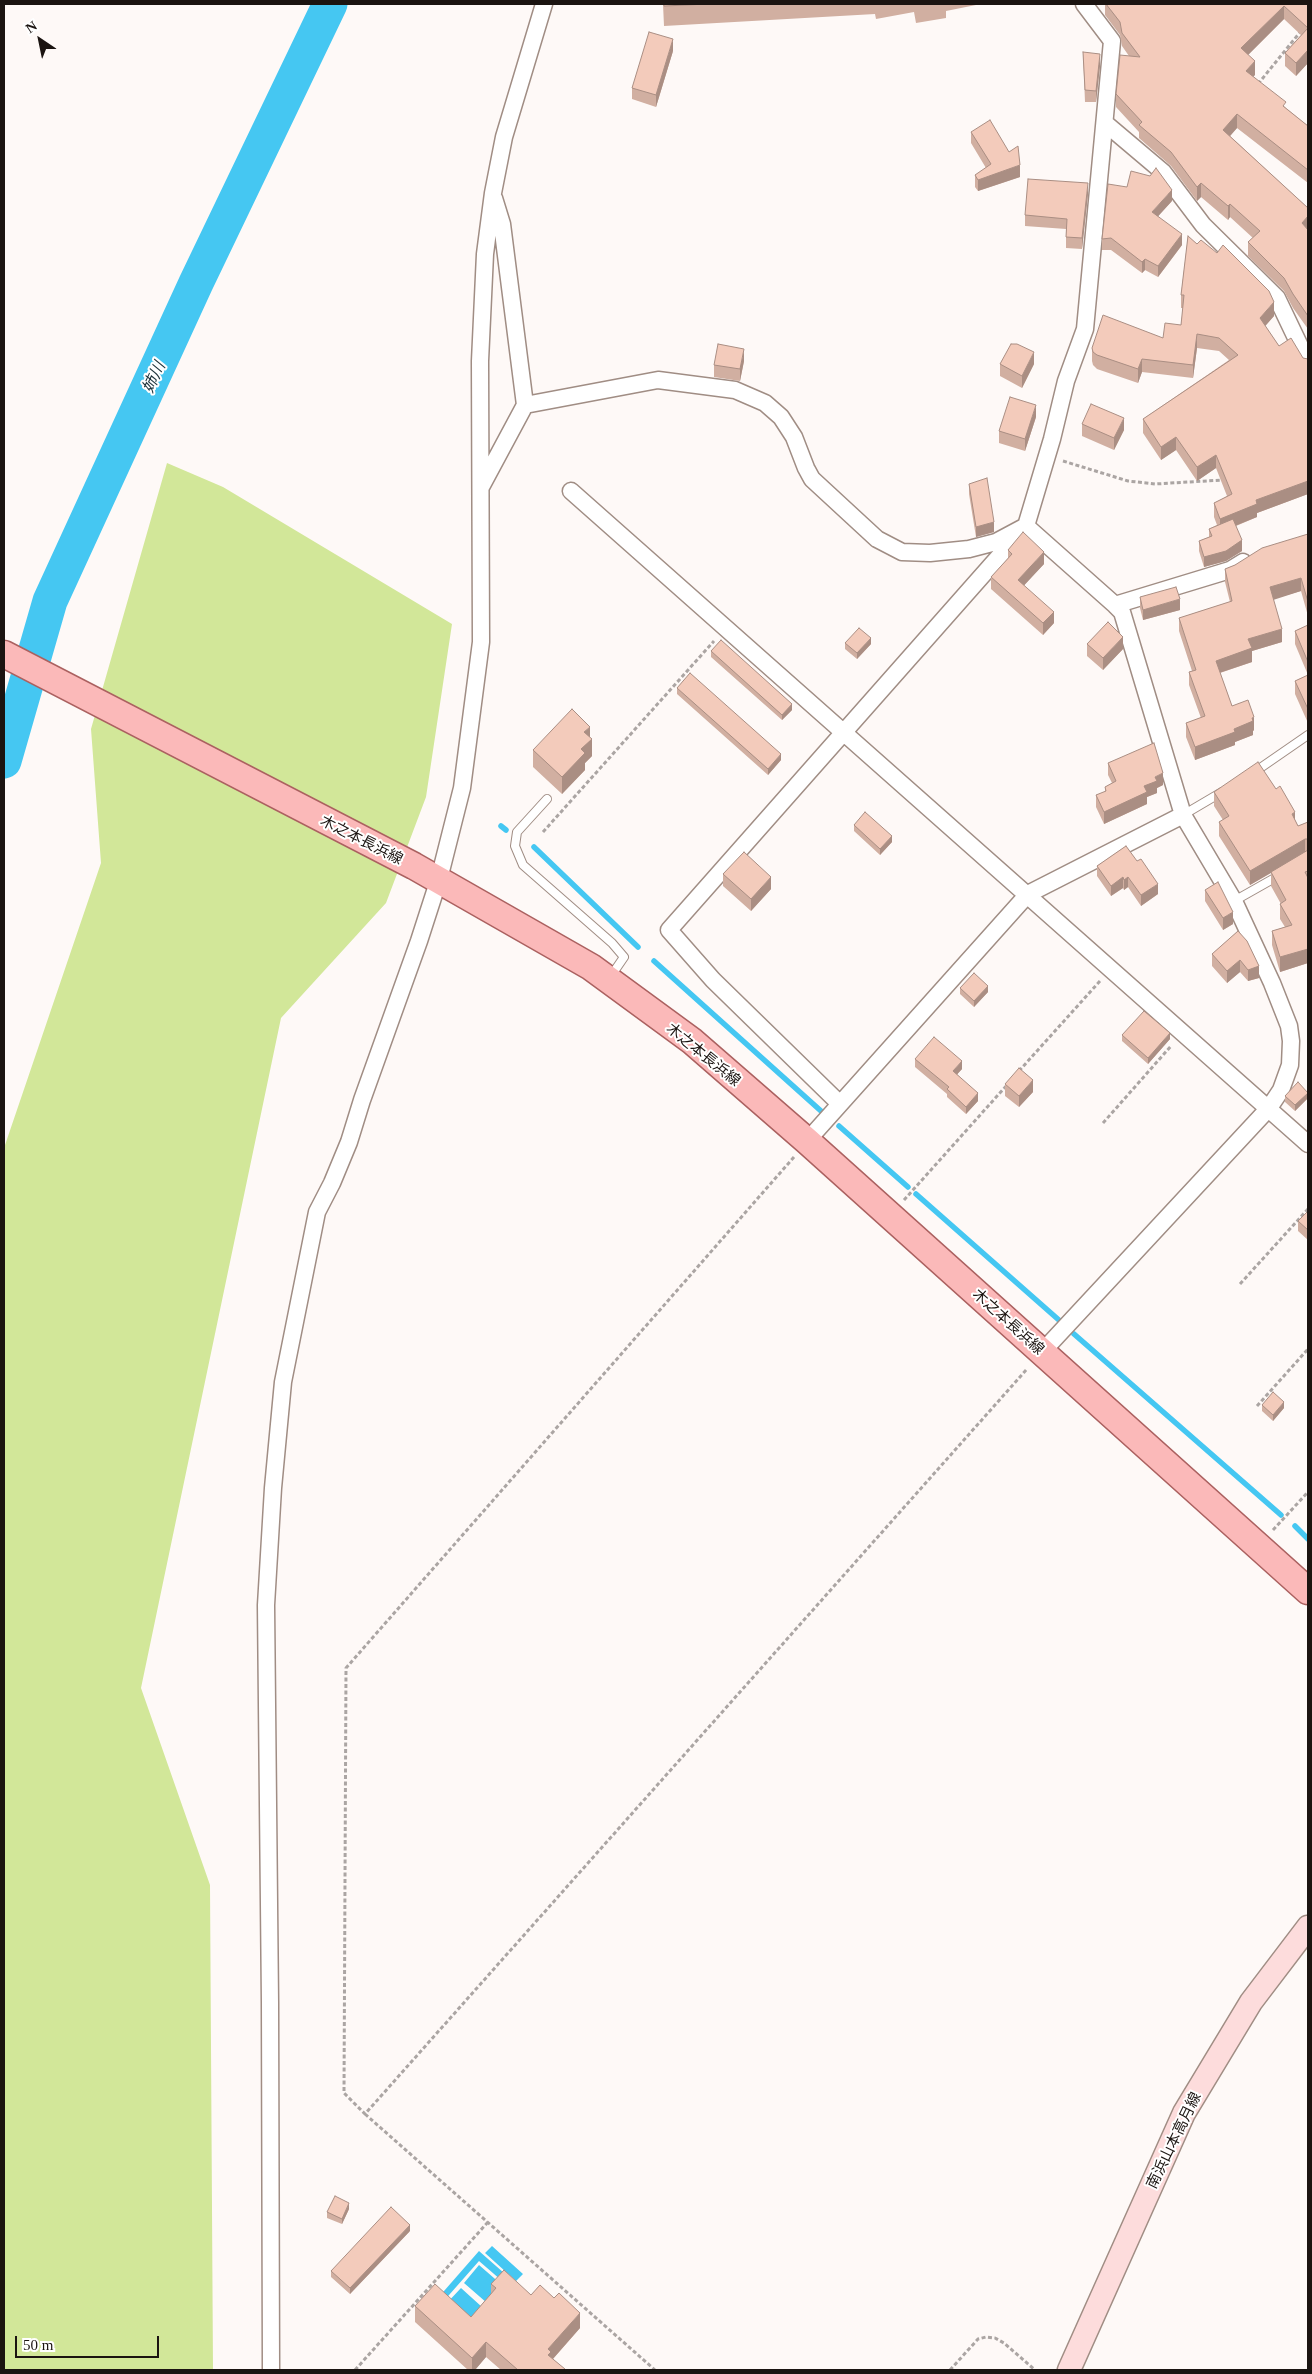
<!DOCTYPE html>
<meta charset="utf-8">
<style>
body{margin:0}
#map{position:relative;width:1312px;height:2374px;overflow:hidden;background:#fef9f7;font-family:Georgia,serif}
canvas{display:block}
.frame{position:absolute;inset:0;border:5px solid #1b1411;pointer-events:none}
.north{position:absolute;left:15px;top:15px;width:50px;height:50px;-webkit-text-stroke:4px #fff;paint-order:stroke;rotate:326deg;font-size:14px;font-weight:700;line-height:20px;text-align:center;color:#1b1411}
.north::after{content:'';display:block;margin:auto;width:18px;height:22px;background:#1b1411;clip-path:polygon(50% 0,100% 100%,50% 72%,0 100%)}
.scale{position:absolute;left:15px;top:2336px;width:144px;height:22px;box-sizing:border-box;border:2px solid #1b1411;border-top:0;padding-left:6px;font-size:15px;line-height:18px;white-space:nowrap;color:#1b1411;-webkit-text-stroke:4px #fff;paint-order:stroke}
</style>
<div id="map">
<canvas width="1312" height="2374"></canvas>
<div class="frame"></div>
<div class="north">N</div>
<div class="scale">50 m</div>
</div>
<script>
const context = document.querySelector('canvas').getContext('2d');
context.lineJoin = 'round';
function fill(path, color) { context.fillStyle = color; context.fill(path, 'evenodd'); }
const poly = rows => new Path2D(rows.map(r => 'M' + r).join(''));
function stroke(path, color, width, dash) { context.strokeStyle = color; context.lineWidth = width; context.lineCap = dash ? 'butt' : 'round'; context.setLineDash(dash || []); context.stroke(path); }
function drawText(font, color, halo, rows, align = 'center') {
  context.font = font + ' Georgia,"Noto Sans JP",serif'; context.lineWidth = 4; context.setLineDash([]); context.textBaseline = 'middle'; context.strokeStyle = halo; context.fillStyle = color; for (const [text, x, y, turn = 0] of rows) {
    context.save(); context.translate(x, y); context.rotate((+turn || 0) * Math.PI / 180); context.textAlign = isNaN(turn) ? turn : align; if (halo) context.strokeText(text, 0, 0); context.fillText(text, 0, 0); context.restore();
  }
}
fill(poly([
 [167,463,223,487,452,624,426,797,386,903,281,1018,141,1688,210,1885,213,2370,4,2370,4,1148,101,863,91,729]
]), '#d2e799');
fill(poly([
 [492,2246,523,2274,516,2281,485,2253],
 [479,2251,521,2288,516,2293,479,2261,442,2303,437,2299],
 [479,2265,502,2285,487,2303,464,2283],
 [461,2288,482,2307,467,2324,445,2305]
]), '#45c7f2');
stroke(poly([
 [501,826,506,830],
 [534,847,638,947],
 [654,961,821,1111],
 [839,1126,908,1187],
 [916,1194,1060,1321],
 [1074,1334,1281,1515],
 [1295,1526,1308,1539]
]), '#45c7f2', 5.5);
stroke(poly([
 [4,761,50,601,196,283,330,4]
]), '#45c7f2', 35);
const service = poly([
 [1253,773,1308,735],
 [547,799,517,832,515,846,523,865,612,943,624,957,611,976],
 [1183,815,1222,792],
 [1234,901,1280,875]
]);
const minor = poly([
 [1105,123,1163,172,1203,225,1277,298,1308,363],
 [494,198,502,224,525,405],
 [481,487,525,405,658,380,735,390,765,403,781,417,794,437,806,468,812,479,877,539,902,552,930,553,969,549,996,542,1026,526,1115,605,1122,612,1183,815],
 [571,491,1308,1144],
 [1115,605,1230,570,1243,562],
 [840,1104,713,980,669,930,1026,526,1052,439,1066,381,1085,329,1112,41,1084,4],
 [807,1141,1028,894,1183,815,1234,901,1272,983,1289,1026,1291,1041,1290,1065,1281,1090,1269,1108,1043,1351],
 [271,2370,270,2003,266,1605,273,1488,283,1382,317,1212,332,1183,349,1142,362,1100,419,941,439,879,462,788,481,642,480,361,485,254,493,193,504,137,544,4]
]);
const secondary = poly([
 [1069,2370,1184,2113,1251,2002,1308,1927]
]);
const primary = poly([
 [4,654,414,866,591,967,692,1041,807,1141,1308,1591]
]);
stroke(service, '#a08d84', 10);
stroke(minor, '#a08d84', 19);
stroke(secondary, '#a08d84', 25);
stroke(primary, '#ab6160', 29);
stroke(poly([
 [1258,84,1301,31],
 [1063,461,1128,481,1155,484,1223,480],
 [543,832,714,641],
 [1019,1071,1100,981],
 [1103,1123,1171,1046],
 [794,1157,346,1668,344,2093,365,2114,1027,1369],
 [904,1200,1007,1085],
 [1240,1284,1308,1209],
 [1257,1406,1308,1349],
 [1273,1530,1308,1492],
 [365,2114,655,2370],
 [355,2370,488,2222],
 [950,2370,978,2339,986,2337,995,2338,1004,2343,1035,2370]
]), '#aba5a3', 3, [4, 2.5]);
stroke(service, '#fff', 8);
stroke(minor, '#fff', 16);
stroke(secondary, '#fddcdc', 22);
stroke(primary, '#fbb9b9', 26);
fill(poly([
 [663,4,976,4,976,5,946,11,946,18,916,23,914,12,876,19,875,14,664,26],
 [1105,4,1308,4,1308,63,1296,76,1285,66,1285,53,1301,35,1284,19,1248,55,1255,75,1253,76,1286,108,1308,126,1308,183,1237,128,1230,136,1308,208,1308,340,1308,329,1293,308,1284,291,1248,256,1248,242,1253,238,1230,217,1228,220,1201,197,1197,201,1171,166,1139,138,1139,132,1116,107,1116,94,1129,56,1122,46,1120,35,1105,15],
 [673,51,656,107,632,99,632,88],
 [1083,52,1100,66,1096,102,1085,102],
 [971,132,1020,177,978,191,975,187,975,175,986,168,971,143],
 [1088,194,1082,249,1066,248,1066,229,1025,226,1025,215],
 [1172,201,1158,216,1182,245,1158,277,1145,270,1142,273,1111,250,1102,250,1102,239],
 [1188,236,1274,316,1265,326,1279,346,1303,358,1308,359,1308,494,1257,513,1257,517,1236,526,1242,551,1226,561,1204,567,1199,551,1199,541,1209,537,1209,529,1217,525,1214,517,1214,503,1227,496,1216,468,1197,481,1176,450,1161,460,1143,433,1143,419,1229,360,1219,351,1197,348,1193,378,1142,372,1138,383,1097,369,1093,365,1092,361,1092,348,1163,338,1181,325,1183,308,1181,308,1181,295],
 [744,361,740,381,714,377,714,365],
 [1000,364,1034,364,1022,388,1000,376],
 [1036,417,1025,451,999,443,999,431],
 [1082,424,1124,430,1114,450,1082,436],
 [969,484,994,532,976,537,969,494],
 [1308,534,1308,616,1301,591,1273,599,1282,642,1252,651,1252,662,1220,673,1232,706,1254,730,1253,731,1253,735,1235,742,1235,745,1195,760,1186,737,1186,723,1201,718,1189,685,1189,672,1192,671,1179,631,1179,618,1230,602,1225,582,1225,569,1235,565],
 [1008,550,1044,564,1024,585,1054,623,1043,635,991,589,991,577,1008,559],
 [1140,597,1180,610,1143,620,1140,608],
 [1308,625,1308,723,1295,694,1295,681,1308,675,1295,644,1295,631],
 [845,643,871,644,857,659,845,649],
 [1087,644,1123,649,1103,670,1087,656],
 [711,651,792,710,782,720,711,657],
 [677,688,781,760,768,775,677,694],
 [590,737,592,756,585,763,585,770,562,794,533,767,533,750],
 [1108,763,1163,785,1157,788,1157,793,1147,797,1147,804,1104,824,1096,807,1096,795,1105,792,1105,787,1112,783,1108,775],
 [1214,792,1295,820,1298,826,1308,822,1308,963,1280,972,1272,945,1272,931,1285,927,1280,919,1280,904,1281,904,1271,886,1271,873,1250,885,1219,836,1219,822,1223,820,1214,806],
 [854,825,892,842,880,855,854,831],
 [1126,846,1158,894,1141,906,1128,887,1124,890,1123,888,1111,896,1097,876,1097,866],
 [723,874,771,889,751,911,723,886],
 [1205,890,1233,924,1223,930,1205,901],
 [1238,931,1259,978,1248,981,1240,972,1227,983,1212,966,1212,954],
 [960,988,988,992,974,1007,960,994],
 [1122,1035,1170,1039,1148,1064,1122,1041],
 [915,1059,962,1069,957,1074,978,1101,966,1114,947,1097,947,1094,915,1067],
 [1005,1084,1033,1092,1019,1107,1005,1096],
 [1308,1092,1308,1098,1295,1111,1285,1102,1285,1096],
 [1308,1211,1308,1240,1298,1231,1298,1221],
 [1262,1405,1284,1408,1273,1421,1262,1411],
 [349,2209,342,2224,327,2218,327,2212],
 [410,2231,350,2294,331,2277,331,2271],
 [491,2284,531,2295,580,2328,553,2359,565,2370,501,2370,486,2357,475,2370,468,2370,415,2322,415,2306,471,2317,491,2294]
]), '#d1afa1');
fill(poly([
 [1284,6,1284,19,1241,62,1241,48],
 [673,39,673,51,656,107,656,95],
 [1308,50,1308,63,1296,76,1296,63],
 [1100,54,1100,66,1096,102,1096,91],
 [1255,61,1255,75,1246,84,1246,71],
 [1237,114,1237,128,1223,144,1223,130],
 [1020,165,1020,177,978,191,978,180],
 [1088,183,1088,194,1082,249,1082,238],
 [1201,183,1201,197,1197,201,1197,187],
 [1172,190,1172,201,1152,223,1152,212],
 [1230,204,1230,217,1228,220,1228,206],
 [1308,216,1308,230,1302,223],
 [1182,234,1182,245,1158,277,1158,266],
 [1145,259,1145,270,1142,273,1142,262],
 [1274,302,1274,316,1260,332,1260,318],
 [1197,334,1197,348,1193,378,1193,365],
 [744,349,744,361,740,381,740,369],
 [1034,352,1034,364,1022,388,1022,376],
 [1142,359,1142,372,1138,383,1138,369],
 [1036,405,1036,417,1025,451,1025,439],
 [1124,418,1124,430,1114,450,1114,438],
 [1176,437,1176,450,1161,460,1161,447],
 [1216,455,1216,468,1197,481,1197,467],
 [1308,481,1308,494,1257,513,1257,517,1220,532,1220,519,1256,500],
 [994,522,994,532,976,537,976,527],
 [1242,540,1242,551,1226,561,1204,567,1204,557],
 [1044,552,1044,564,1018,592,1018,580],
 [1301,578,1301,591,1270,601,1270,587],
 [1180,599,1180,610,1143,620,1143,610],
 [1054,612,1054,623,1043,635,1043,623],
 [1282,629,1282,642,1252,651,1252,662,1216,674,1216,661,1248,639],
 [1123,637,1123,649,1103,670,1103,658],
 [871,638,871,644,857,659,857,653],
 [792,704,792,710,782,720,782,715],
 [1254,717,1254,730,1253,731,1253,735,1235,742,1235,745,1195,760,1195,747,1234,729],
 [590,727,590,741,592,739,592,756,585,763,585,770,562,794,562,777,581,749,584,732],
 [781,754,781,760,768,775,768,769],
 [1163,773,1163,785,1157,788,1157,793,1147,797,1147,804,1104,824,1104,812,1144,786,1155,777],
 [1295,812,1295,826,1292,814],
 [892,836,892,842,880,855,880,849],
 [1305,839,1305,853,1250,885,1250,871],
 [771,877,771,889,751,911,751,899],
 [1123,877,1123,888,1111,896,1111,886],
 [1128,877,1128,887,1124,890,1124,880],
 [1158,884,1158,894,1141,906,1141,895],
 [1233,912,1233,924,1223,930,1223,918],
 [1308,949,1308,963,1280,972,1280,957],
 [1240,960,1240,972,1227,983,1227,971],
 [1259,966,1259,978,1248,981,1248,970],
 [988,986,988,992,974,1007,974,1001],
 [1170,1033,1170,1039,1148,1064,1148,1058],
 [962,1061,962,1069,953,1079,953,1071],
 [1033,1080,1033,1092,1019,1107,1019,1096],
 [978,1093,978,1101,966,1114,966,1107],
 [1308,1093,1308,1098,1295,1111,1295,1105],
 [1284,1402,1284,1408,1273,1421,1273,1415],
 [349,2203,349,2209,342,2224,342,2219],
 [410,2225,410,2231,350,2294,350,2288],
 [580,2313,580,2328,551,2361,548,2370,548,2349],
 [486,2342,486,2357,475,2370,472,2370,472,2358]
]), '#aa8e83');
const building = poly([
 [664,4,708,4,664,6,664,4],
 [1106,4,1308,4,1308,50,1296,63,1285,53,1308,28,1284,6,1241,48,1255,61,1246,71,1286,102,1283,106,1308,126,1308,170,1237,114,1223,130,1308,208,1308,216,1302,223,1308,230,1308,316,1293,294,1284,278,1248,242,1260,231,1230,204,1228,206,1201,183,1197,187,1171,152,1139,125,1142,122,1116,94,1120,55,1140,57,1122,33,1120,22,1106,4],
 [649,32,673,39,656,95,632,88,649,32],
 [1083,52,1100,54,1096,91,1085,90,1083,52],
 [990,120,1009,152,1018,146,1020,165,978,180,975,175,991,164,971,132,990,120],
 [1156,168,1172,190,1152,212,1182,234,1158,266,1145,259,1142,262,1111,238,1102,239,1108,184,1127,187,1131,171,1150,176,1156,168],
 [1028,179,1088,183,1082,238,1066,237,1067,219,1025,215,1028,179],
 [1188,236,1197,244,1201,240,1217,253,1223,245,1269,291,1274,302,1260,318,1279,346,1291,338,1303,358,1308,359,1308,481,1256,500,1257,504,1220,519,1214,503,1232,494,1216,455,1197,467,1176,437,1161,447,1143,419,1238,355,1219,338,1197,334,1193,365,1142,359,1138,369,1097,355,1093,352,1092,348,1103,315,1163,338,1165,323,1181,325,1184,295,1181,295,1188,236],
 [718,344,744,349,740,369,714,365,718,344],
 [1011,344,1017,344,1034,352,1022,376,1000,364,1011,344],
 [1010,397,1036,405,1025,439,999,431,1010,397],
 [1091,404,1124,418,1114,438,1082,424,1091,404],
 [987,478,994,522,976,527,969,484,987,478],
 [1233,519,1242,540,1226,551,1204,557,1199,541,1212,536,1209,529,1233,519],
 [1023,532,1044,552,1018,580,1054,612,1043,623,991,577,1012,554,1008,550,1023,532],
 [1308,534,1308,602,1301,578,1270,587,1282,629,1248,639,1252,648,1216,661,1232,706,1248,700,1254,717,1252,718,1253,721,1234,729,1235,732,1195,747,1186,723,1205,716,1189,672,1196,670,1179,618,1232,601,1225,569,1235,565,1262,548,1308,534],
 [1176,587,1180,599,1143,610,1140,597,1176,587],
 [1108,622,1123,637,1103,658,1087,644,1108,622],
 [1308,625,1308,662,1295,631,1308,625],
 [859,628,871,638,857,653,845,643,859,628],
 [721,640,792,704,782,715,711,651,721,640],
 [690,673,781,754,768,769,677,688,690,673],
 [1308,675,1308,709,1295,681,1308,675],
 [572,709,590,727,584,732,592,739,581,749,585,753,562,777,533,750,572,709],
 [1154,743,1163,773,1155,777,1157,781,1144,786,1147,792,1104,812,1096,795,1106,791,1105,787,1116,781,1108,763,1154,743],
 [1258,762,1276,789,1280,786,1295,812,1292,814,1298,826,1308,822,1308,839,1305,839,1250,871,1219,822,1229,816,1214,792,1258,762],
 [865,812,892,836,880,849,854,825,865,812],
 [1126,846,1137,861,1141,859,1158,884,1141,895,1128,877,1124,880,1123,877,1111,886,1097,866,1126,846],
 [1308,850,1308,871,1305,872,1308,878,1308,949,1280,957,1272,931,1292,925,1280,904,1286,900,1271,872,1308,850],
 [744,852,771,877,751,899,723,874,744,852],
 [1218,882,1233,912,1223,918,1205,890,1218,882],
 [1238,931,1247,941,1259,966,1248,970,1240,960,1227,971,1212,954,1238,931],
 [974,973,988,986,974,1001,960,988,974,973],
 [1144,1011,1170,1033,1148,1058,1122,1035,1144,1011],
 [934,1037,962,1061,953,1071,978,1093,966,1107,947,1089,949,1087,915,1059,934,1037],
 [1019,1068,1033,1080,1019,1096,1005,1084,1019,1068],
 [1298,1082,1308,1093,1295,1105,1285,1096,1298,1082],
 [1308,1211,1308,1230,1298,1221,1308,1211],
 [1273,1392,1284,1402,1273,1415,1262,1405,1273,1392],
 [335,2196,349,2203,342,2219,327,2212,335,2196],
 [391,2207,410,2225,350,2288,331,2271,391,2207],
 [504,2270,531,2295,540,2285,554,2298,559,2293,580,2313,548,2349,551,2352,548,2355,565,2369,564,2370,518,2370,486,2342,472,2358,415,2306,435,2284,471,2317,496,2288,491,2284,504,2270]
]);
fill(building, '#f3cbbb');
stroke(building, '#aa8e83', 1);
drawText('15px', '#1b1411', '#fff', [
 ["木之本長浜線",362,839,27],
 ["木之本長浜線",704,1054,39],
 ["木之本長浜線",1009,1321,42],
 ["南浜山本高月線",1173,2140,-64]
]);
drawText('italic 16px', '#1b3139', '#fff', [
 ["姉川",153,377,-65]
]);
</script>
